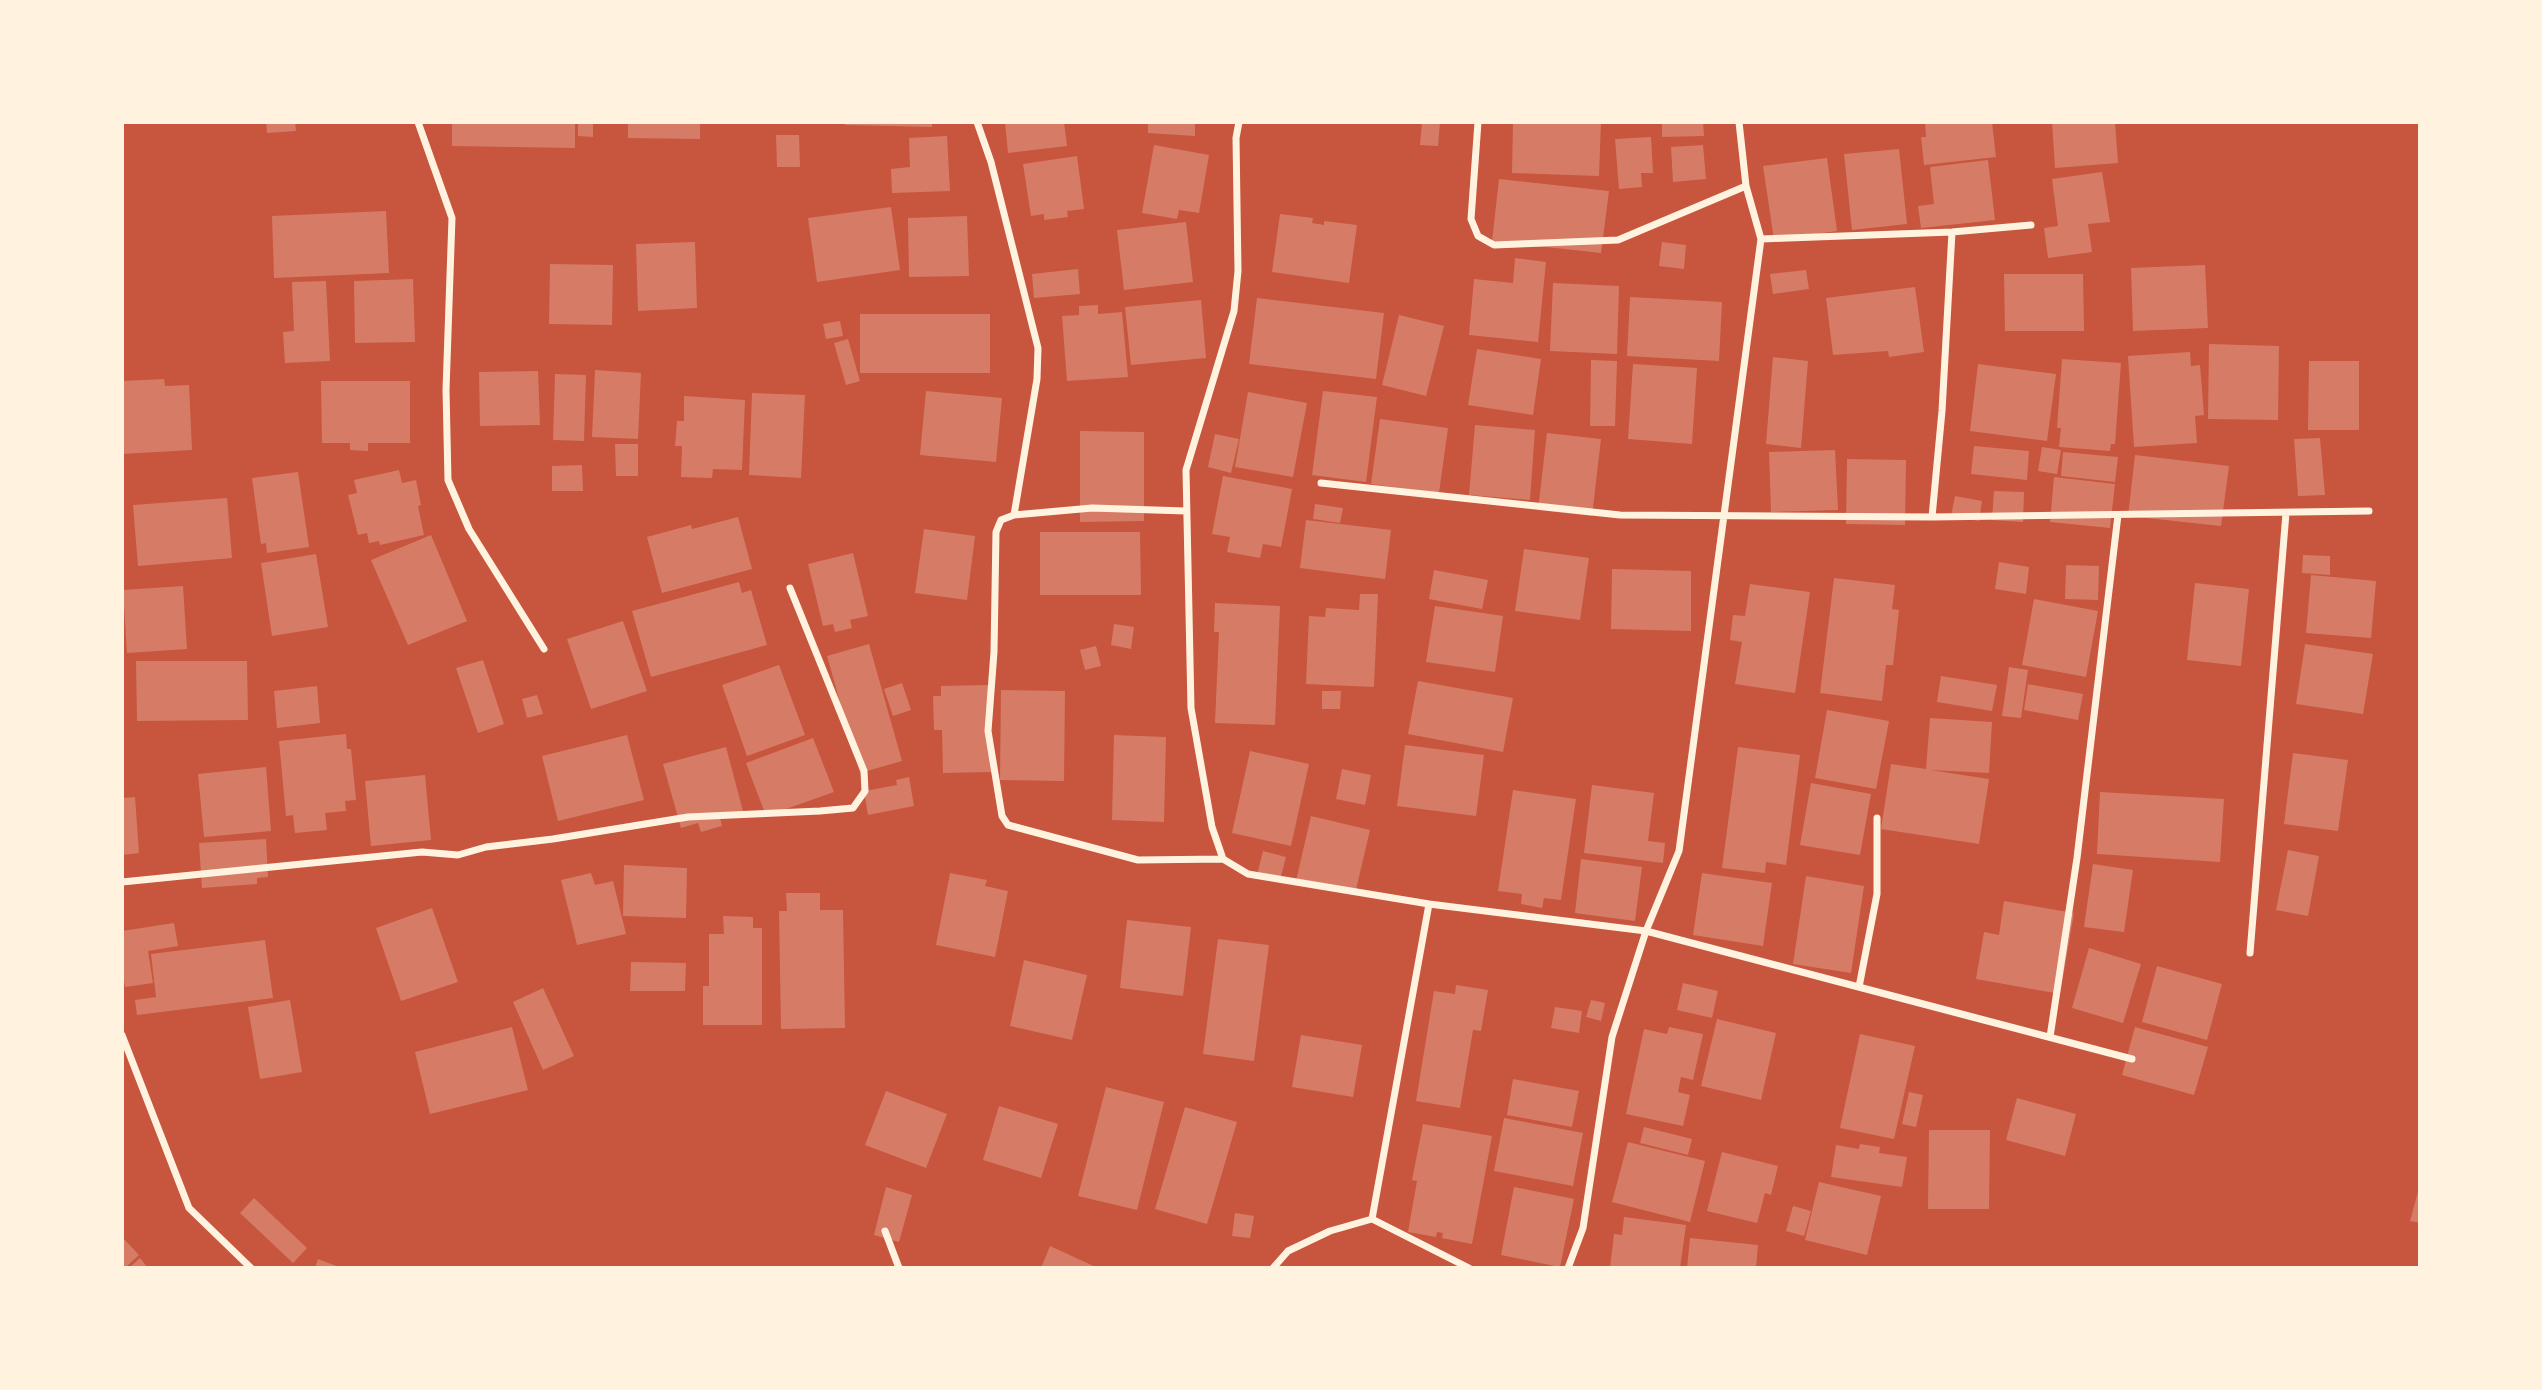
<!DOCTYPE html>
<style>
body{margin:0}
#map{position:relative;width:2542px;height:1390px;overflow:hidden;background:#c8553d;font-family:"Work Sans",sans-serif}
canvas{display:block}
.frame{position:absolute;inset:0;border:124px solid #fff3e0;pointer-events:none}
</style>
<div id="map">
<canvas width="2542" height="1390"></canvas>
<div class="frame"></div>
</div>
<script>
const context = document.querySelector('canvas').getContext('2d');
context.lineJoin = 'round';
function fill(path, color) { context.fillStyle = color; context.fill(path, 'evenodd'); }
const poly = rows => new Path2D(rows.map(r => 'M' + r).join(''));
function stroke(path, color, width, dash) { context.strokeStyle = color; context.lineWidth = width; context.lineCap = dash ? 'butt' : 'round'; context.setLineDash(dash || []); context.stroke(path); }
fill(poly([
 [266,122,295,122,296,131,267,133],
 [452,122,575,122,575,148,452,146],
 [578,122,593,122,593,137,578,136],
 [628,122,700,122,700,139,628,138],
 [845,122,932,122,932,127,845,125],
 [1005,122,1064,122,1067,146,1008,153],
 [1148,122,1195,122,1195,136,1148,133],
 [1422,122,1440,122,1438,146,1420,145],
 [1513,122,1601,122,1599,176,1512,173],
 [1662,122,1703,122,1704,136,1662,137],
 [1925,122,1992,122,1996,157,1924,165,1921,137,1926,137],
 [2052,122,2115,122,2118,163,2055,168],
 [776,135,799,135,800,167,777,167],
 [947,136,950,191,892,193,891,169,910,167,909,138],
 [1651,137,1653,173,1641,173,1642,187,1619,189,1615,139],
 [1154,145,1209,155,1199,213,1179,210,1177,219,1142,213],
 [1703,145,1706,179,1673,182,1671,147],
 [1899,149,1907,224,1852,230,1844,154],
 [1077,156,1084,209,1067,211,1068,217,1044,220,1044,214,1031,216,1023,164],
 [1827,158,1837,231,1774,240,1763,166],
 [1988,160,1995,220,1921,228,1918,206,1934,204,1930,167],
 [2102,172,2110,222,2088,224,2092,252,2048,258,2044,228,2058,226,2052,179],
 [1499,179,1609,191,1601,253,1492,241],
 [891,207,900,270,817,282,808,218],
 [386,211,389,273,274,278,272,216],
 [1280,214,1313,218,1312,223,1324,225,1324,221,1357,225,1349,283,1272,272],
 [967,216,969,276,909,277,908,218],
 [1186,222,1193,282,1124,290,1117,230],
 [695,242,697,308,638,311,636,244],
 [1662,242,1686,245,1684,269,1659,266],
 [1515,258,1546,262,1538,342,1469,335,1474,279,1513,283],
 [550,264,613,265,612,325,549,324],
 [2205,265,2208,328,2133,331,2131,268],
 [1078,269,1080,294,1034,298,1032,274],
 [1806,270,1809,289,1773,294,1770,274],
 [2004,274,2083,274,2084,331,2005,331],
 [413,279,415,342,355,343,354,281],
 [326,281,330,361,285,363,283,332,294,331,292,282],
 [1553,283,1619,286,1617,354,1550,351],
 [1915,287,1924,352,1889,357,1888,351,1833,355,1826,298],
 [1630,297,1722,302,1719,361,1627,356],
 [1257,298,1384,313,1376,379,1249,364],
 [1201,300,1206,358,1131,365,1125,307],
 [1098,305,1098,314,1122,312,1128,377,1067,381,1062,316,1079,315,1079,306],
 [860,314,990,314,990,373,860,373],
 [1399,315,1444,326,1426,396,1382,385],
 [840,321,843,336,826,339,823,324],
 [848,339,860,381,846,385,834,343],
 [2209,344,2279,346,2278,420,2208,419],
 [1477,349,1541,359,1533,415,1468,405],
 [2190,352,2191,366,2200,365,2204,415,2195,416,2197,443,2134,447,2128,356],
 [1773,357,1808,361,1801,448,1766,444],
 [2062,359,2121,363,2115,444,2111,444,2110,451,2059,447,2061,428,2057,428],
 [1591,360,1617,361,1615,426,1590,426],
 [2309,361,2359,361,2359,430,2308,430],
 [1633,364,1697,368,1692,444,1628,439],
 [1978,364,2056,374,2047,441,1970,431],
 [595,370,641,373,638,439,592,437],
 [538,371,540,425,480,426,479,372],
 [555,374,586,375,584,441,553,440],
 [164,379,165,386,189,385,192,450,122,454,122,381],
 [321,381,410,381,410,443,368,443,368,451,350,450,350,443,322,443],
 [926,391,1002,398,996,462,920,455],
 [1323,391,1377,397,1366,482,1312,475],
 [1248,392,1307,403,1293,477,1235,467],
 [752,393,805,395,801,478,749,475],
 [684,396,745,400,742,470,713,469,712,478,681,477,682,446,675,446,677,421,684,421],
 [1380,419,1448,428,1439,493,1371,484],
 [1475,425,1535,430,1530,500,1469,495],
 [1080,431,1144,432,1144,521,1080,522],
 [1547,433,1601,439,1592,516,1538,510],
 [1215,434,1239,439,1231,473,1208,467],
 [2320,438,2325,495,2298,496,2294,439],
 [615,444,638,444,638,476,616,476],
 [1974,446,2029,451,2027,480,1971,474],
 [2042,447,2061,450,2057,474,2038,471],
 [1835,450,1838,510,1771,512,1769,452],
 [2063,452,2118,457,2115,482,2061,476],
 [2135,455,2229,466,2221,526,2128,516],
 [1847,459,1906,460,1905,525,1846,524],
 [582,465,583,491,552,491,552,466],
 [399,470,402,483,416,480,421,505,418,506,424,535,380,545,379,541,369,543,367,533,358,535,348,495,357,493,354,480],
 [298,472,309,547,267,553,266,543,261,544,252,478],
 [1223,476,1292,489,1281,547,1263,544,1260,558,1227,552,1230,537,1212,534],
 [2054,477,2115,484,2110,528,2050,522],
 [1994,491,2024,492,2023,522,1992,520],
 [1955,496,1982,501,1979,521,1951,516],
 [227,498,232,558,138,566,133,505],
 [1315,504,1343,508,1340,523,1313,519],
 [738,517,752,569,662,593,647,537,691,525,692,529],
 [1306,520,1391,530,1385,579,1300,568],
 [924,529,975,536,967,600,915,593],
 [1040,532,1140,532,1141,595,1040,595],
 [431,535,467,621,408,645,371,560],
 [1524,549,1589,558,1580,620,1515,611],
 [853,553,868,616,850,620,852,628,835,632,833,624,823,626,808,564],
 [316,554,328,627,272,636,261,563],
 [2303,555,2330,556,2330,575,2302,573],
 [1999,562,2029,567,2026,594,1995,589],
 [2066,565,2099,566,2098,600,2065,599],
 [1612,569,1691,571,1691,631,1611,629],
 [1434,570,1488,580,1482,609,1429,599],
 [2311,575,2376,581,2371,638,2306,633],
 [1834,578,1895,585,1892,609,1899,610,1893,665,1886,665,1882,701,1820,693],
 [739,582,742,593,751,590,767,645,651,677,632,611],
 [2195,583,2249,589,2241,666,2187,660],
 [1750,584,1810,592,1795,693,1735,684,1742,642,1730,640,1733,615,1745,616],
 [183,586,187,649,127,653,123,590],
 [1360,594,1378,594,1374,687,1306,684,1309,616,1325,617,1326,608,1359,610],
 [2034,599,2098,611,2086,677,2022,665],
 [1215,603,1280,606,1275,725,1215,723,1219,632,1214,632],
 [1435,606,1503,616,1495,672,1426,662],
 [623,621,647,691,591,709,567,639],
 [1114,624,1134,627,1131,649,1111,645],
 [869,644,902,761,860,773,827,656],
 [2305,644,2373,654,2363,714,2296,704],
 [1096,646,1101,666,1085,670,1080,650],
 [483,660,504,724,478,733,456,668],
 [136,661,247,661,248,720,137,721],
 [779,665,805,735,747,756,722,685],
 [2009,667,2028,670,2021,718,2002,716],
 [1941,676,1997,685,1992,711,1937,702],
 [1418,681,1513,698,1503,752,1408,734],
 [902,683,911,710,893,716,884,689],
 [2028,684,2083,694,2078,720,2024,710],
 [989,685,992,772,943,773,942,730,934,730,933,696,941,696,941,686],
 [317,686,320,723,277,728,274,691],
 [1001,690,1065,691,1064,781,1000,780],
 [1322,691,1341,691,1340,709,1322,709],
 [537,695,543,714,527,718,522,699],
 [1827,710,1889,721,1876,789,1815,778],
 [1930,718,1992,722,1989,773,1930,770,1989,779,1979,844,1881,829,1891,764,1926,769],
 [346,734,347,749,351,749,356,800,345,801,346,811,325,813,327,830,295,833,293,815,286,816,279,741],
 [627,735,644,800,558,821,542,756],
 [1114,735,1166,737,1164,822,1112,820],
 [813,738,834,792,766,816,746,763],
 [1405,745,1484,755,1476,816,1397,806],
 [726,747,743,811,720,818,722,826,701,832,698,823,681,828,663,764],
 [1738,747,1800,755,1786,865,1766,862,1765,873,1722,868],
 [1250,751,1309,764,1291,846,1232,833],
 [2293,753,2348,760,2338,831,2284,824],
 [266,767,271,831,204,837,198,774],
 [1342,769,1371,775,1365,805,1336,799],
 [425,775,431,840,371,846,365,781],
 [909,777,914,806,868,815,864,791,897,785,896,780],
 [1811,783,1871,794,1860,855,1800,845],
 [1592,785,1654,793,1648,841,1665,843,1663,863,1584,853],
 [1513,790,1576,799,1561,900,1544,898,1542,908,1521,904,1522,894,1498,891],
 [2100,792,2224,799,2220,862,2097,854],
 [135,797,139,853,122,855,122,798],
 [1311,816,1370,830,1355,894,1296,881],
 [266,839,268,877,257,878,257,884,202,888,199,843],
 [2288,850,2319,856,2308,916,2276,910],
 [1263,851,1286,857,1280,880,1257,875],
 [1581,859,1642,867,1635,921,1575,913],
 [2093,864,2133,870,2124,932,2084,927],
 [624,865,687,868,686,918,623,916],
 [591,873,595,885,613,881,626,934,577,945,561,880],
 [950,873,987,880,985,886,1008,891,995,957,936,945],
 [1702,873,1772,883,1763,946,1693,935],
 [1806,876,1864,886,1851,973,1793,964],
 [786,893,820,893,820,910,843,910,845,1028,781,1029,779,911,787,911],
 [2004,901,2074,913,2060,994,1976,979,1984,932,1999,935],
 [432,908,458,982,401,1001,376,928],
 [723,916,753,917,753,928,762,928,762,1025,703,1025,703,986,709,986,709,934,724,934],
 [1127,920,1191,927,1183,996,1120,988],
 [174,923,178,946,148,951,153,983,125,987,122,970,122,931],
 [1218,939,1269,945,1254,1061,1203,1054],
 [265,940,273,998,137,1015,135,1000,156,997,151,954],
 [2089,948,2141,964,2123,1023,2072,1008],
 [1024,960,1087,975,1072,1040,1010,1026],
 [631,962,686,963,685,991,630,991],
 [2157,966,2222,984,2207,1040,2142,1022],
 [1683,983,1718,991,1712,1018,1677,1010],
 [1456,985,1488,990,1481,1031,1473,1030,1460,1108,1416,1101,1434,991,1455,994],
 [543,988,574,1056,543,1070,513,1002],
 [290,1000,302,1072,260,1079,248,1007],
 [1591,1000,1605,1003,1601,1021,1586,1017],
 [1555,1007,1582,1011,1579,1033,1551,1028],
 [1717,1019,1776,1033,1761,1100,1701,1086],
 [512,1027,528,1090,430,1114,415,1052],
 [1669,1027,1703,1034,1693,1080,1681,1077,1678,1092,1690,1095,1683,1126,1626,1114,1644,1029,1667,1034],
 [2135,1027,2208,1047,2194,1095,2122,1075],
 [1860,1034,1915,1046,1894,1139,1840,1128],
 [1301,1035,1362,1045,1353,1097,1292,1087],
 [1513,1079,1579,1091,1572,1127,1507,1115],
 [1106,1087,1164,1102,1137,1210,1078,1196],
 [886,1091,947,1114,926,1168,865,1145],
 [1909,1092,1923,1095,1916,1127,1902,1124],
 [2017,1098,2076,1114,2065,1156,2006,1140],
 [999,1106,1058,1124,1041,1178,983,1160],
 [1185,1107,1237,1122,1207,1224,1155,1209],
 [1504,1118,1583,1133,1573,1186,1494,1171],
 [1423,1124,1492,1136,1472,1244,1442,1238,1443,1233,1437,1232,1436,1237,1408,1232,1417,1181,1412,1180],
 [1644,1127,1692,1139,1688,1155,1640,1143],
 [1929,1130,1990,1130,1989,1209,1928,1209],
 [1628,1142,1705,1161,1690,1222,1612,1202],
 [1860,1144,1880,1147,1879,1153,1907,1157,1902,1187,1831,1177,1836,1145,1859,1149],
 [1722,1152,1778,1166,1771,1195,1765,1193,1757,1223,1707,1211],
 [1819,1182,1881,1196,1867,1255,1805,1240],
 [886,1187,912,1195,899,1242,874,1235],
 [1514,1187,1574,1199,1560,1267,1501,1255],
 [2419,1188,2420,1188,2420,1223,2410,1221],
 [254,1198,307,1248,293,1263,240,1213],
 [1793,1206,1811,1211,1804,1236,1786,1231],
 [1235,1213,1254,1216,1250,1238,1232,1236],
 [1624,1217,1686,1225,1680,1268,1610,1268,1614,1234,1622,1235],
 [122,1237,139,1255,125,1268,122,1268],
 [1690,1238,1758,1245,1756,1268,1687,1268],
 [1050,1246,1098,1268,1041,1268],
 [140,1258,148,1268,129,1268],
 [318,1259,339,1267,339,1268,315,1268]
]), '#d67c66');
stroke(poly([
 [418,122,452,218,446,390,448,480,469,529,544,649],
 [977,122,991,162,1038,348,1037,379,1014,515],
 [1478,122,1471,219,1478,236,1494,245,1618,240,1746,186],
 [1761,239,1952,232,2031,225],
 [1321,483,1620,515,1932,517,2369,511],
 [1186,511,1092,508,1014,515,1001,520,996,532,994,652,988,731,1002,816,1008,825,1138,860,1223,859,1248,874,1429,904,1646,931,2132,1059],
 [1932,517,1942,411,1952,232],
 [1223,859,1212,827,1191,708,1186,470,1234,311,1238,271,1236,138,1239,122],
 [122,882,422,852,458,855,486,847,553,839,688,817,820,811,853,808,865,791,864,771,790,588],
 [2250,953,2286,513],
 [1859,987,1877,894,1877,818],
 [122,1035,189,1208,251,1268],
 [2050,1037,2077,858,2118,515],
 [1372,1219,1469,1268],
 [885,1231,899,1268],
 [1273,1268,1288,1251,1330,1231,1372,1219,1429,904],
 [1568,1268,1583,1228,1612,1037,1646,931,1679,851,1761,239,1746,186,1739,122]
]), '#fff3e0', 7);
</script>
